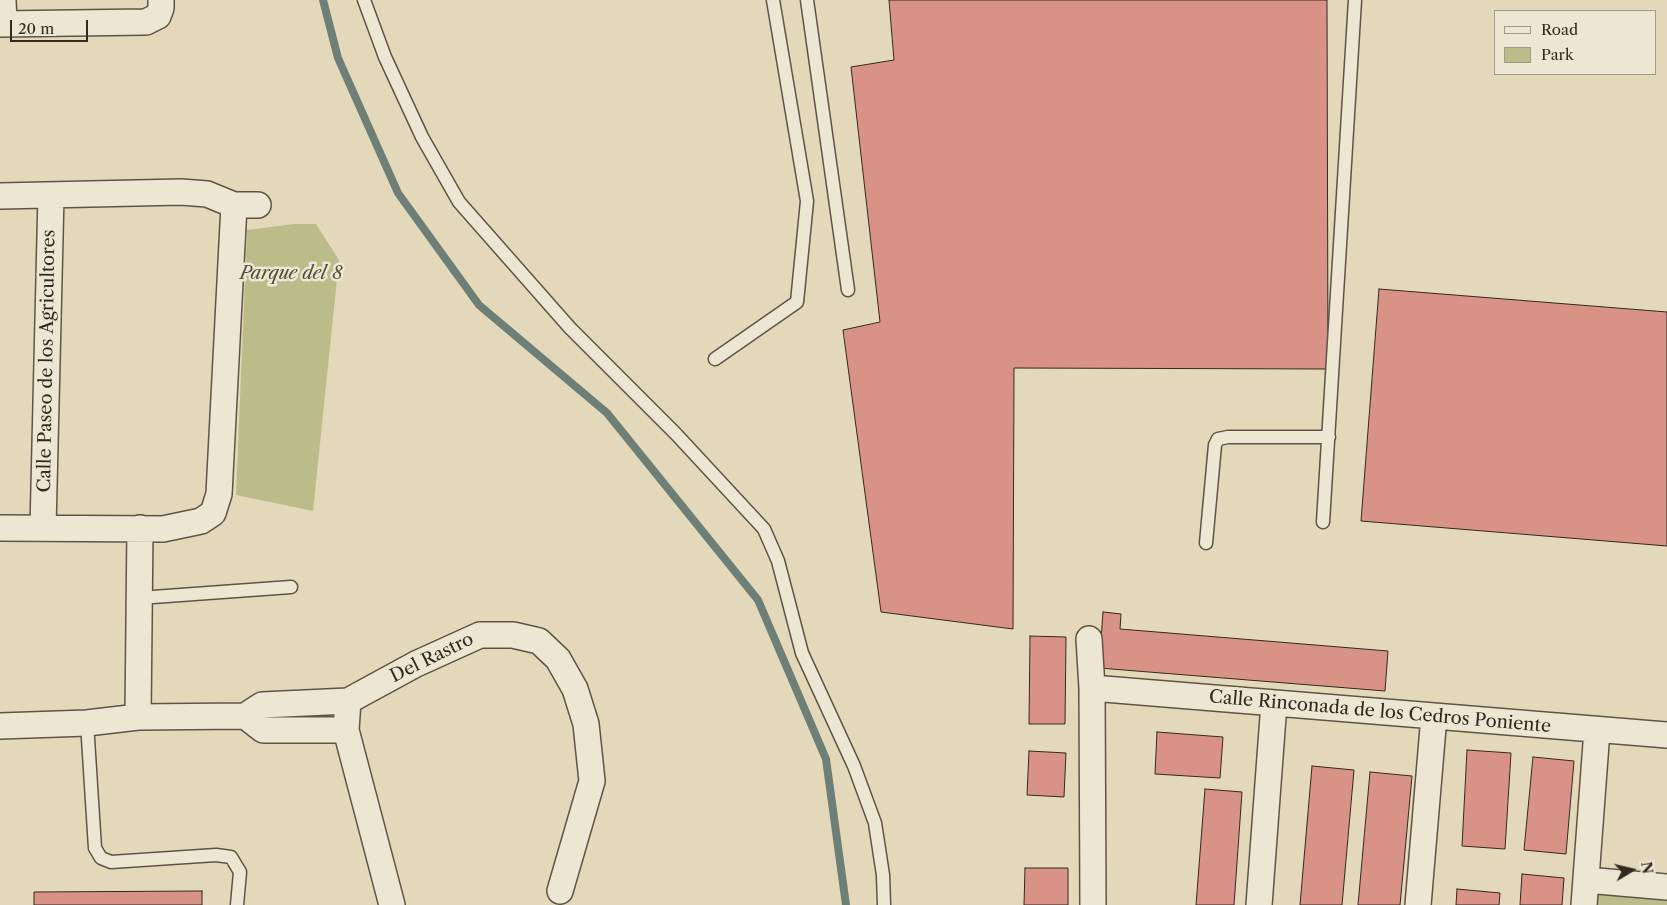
<!DOCTYPE html>
<style>
body{margin:0}
#map{position:relative;width:1667px;height:905px;overflow:hidden;background:#e4d8ba;font-family:"Libre Caslon Text",serif}
canvas{display:block}
.legend{position:absolute;left:1494px;top:10px;width:162px;height:65px;box-sizing:border-box;background:#ede6d2;border:1px solid #a39a8b;margin:0;padding:6px 9px;list-style:none;font-size:15px;color:#332920}
.legend li{display:flex;align-items:center;gap:10px;height:25px}
.legend b{width:25px;border:1px solid #a39a8b}
.north{position:absolute;left:1607px;top:845px;width:50px;height:50px;-webkit-text-stroke:4px #ede6d2;paint-order:stroke;rotate:81deg;font-size:14px;font-weight:700;line-height:20px;text-align:center;color:#332920}
.north::after{content:'';display:block;margin:auto;width:18px;height:22px;background:#332920;clip-path:polygon(50% 0,100% 100%,50% 72%,0 100%)}
.scale{position:absolute;left:10px;top:20px;width:78px;height:22px;box-sizing:border-box;border:2px solid #332920;border-top:0;padding-left:6px;font-size:15px;line-height:18px;white-space:nowrap;color:#332920;-webkit-text-stroke:4px #ede6d2;paint-order:stroke}
</style>
<div id="map">
<canvas width="1667" height="905"></canvas>
<ul class="legend">
<li><b style="height:6px;background:#ede6d2"></b>Road</li>
<li><b style="height:14px;background:#bcbc8a"></b>Park</li>
</ul>
<div class="north">N</div>
<div class="scale">20 m</div>
</div>
<script>
const context = document.querySelector('canvas').getContext('2d');
context.lineJoin = 'round';
function fill(path, color) { context.fillStyle = color; context.fill(path, 'evenodd'); }
const poly = rows => new Path2D(rows.map(r => 'M' + r).join(''));
function stroke(path, color, width, dash) { context.strokeStyle = color; context.lineWidth = width; context.lineCap = dash ? 'butt' : 'round'; context.setLineDash(dash || []); context.stroke(path); }
function drawText(font, color, halo, rows, align = 'center') {
  context.font = font + ' "Libre Caslon Text",serif'; context.lineWidth = 5; context.setLineDash([]); context.textBaseline = 'middle'; context.strokeStyle = halo; context.fillStyle = color; for (const [text, x, y, turn = 0] of rows) {
    context.save(); context.translate(x, y); context.rotate((+turn || 0) * Math.PI / 180); context.textAlign = isNaN(turn) ? turn : align; if (halo) context.strokeText(text, 0, 0); context.fillText(text, 0, 0); context.restore();
  }
}
fill(poly([
 [294,224,316,224,339,260,313,511,236,495,247,230],
 [1586,880,1667,887,1667,905,1584,905]
]), '#bcbc8a');
stroke(poly([
 [323,0,338,58,398,193,479,305,607,413,758,600,826,759,846,905]
]), '#6e7f78', 8);
const building = poly([
 [889,0,1327,0,1328,369,1014,368,1013,629,881,612,843,330,880,322,851,67,894,60,889,0],
 [1379,289,1667,312,1667,546,1361,521,1379,289],
 [1103,612,1121,614,1120,629,1388,651,1385,691,1099,668,1103,612],
 [1030,636,1066,637,1065,724,1029,724,1030,636],
 [1157,732,1223,737,1220,778,1155,774,1157,732],
 [1467,750,1511,753,1505,849,1462,846,1467,750],
 [1029,751,1066,753,1064,797,1027,795,1029,751],
 [1533,757,1574,761,1566,854,1524,850,1533,757],
 [1312,766,1354,770,1342,905,1300,905,1312,766],
 [1370,772,1412,776,1400,905,1358,905,1370,772],
 [1205,789,1242,792,1234,905,1196,905,1205,789],
 [1025,868,1068,868,1068,905,1024,905,1025,868],
 [1522,874,1564,878,1562,905,1520,905,1522,874],
 [1457,889,1500,893,1499,905,1456,905,1457,889],
 [202,891,202,905,34,905,34,892,202,891]
]);
fill(building, '#d99386');
stroke(building, '#332920', 1);
const service = poly([
 [364,0,385,57,422,137,459,202,570,328,676,434,764,529,778,561,802,653,854,766,875,823,883,875,884,905],
 [807,0,848,290],
 [715,359,797,302,807,201,773,0],
 [1323,522,1355,0],
 [1206,543,1215,445,1218,439,1228,437,1329,437],
 [139,598,291,587],
 [87,723,95,848,101,858,111,862,216,855,231,857,240,872,237,905]
]);
const minor = poly([
 [3,0,4,24],
 [0,24,146,22,158,16,161,8,161,0],
 [0,196,181,192,207,194,234,205,258,205],
 [0,528,163,529,201,521,213,513,219,494,234,205],
 [43,528,51,195],
 [1089,639,1092,688,1093,905],
 [1092,688,1667,735],
 [245,716,263,730,346,730],
 [138,717,140,528],
 [0,726,87,723,138,717,245,716,262,705,348,701],
 [1586,880,1667,887],
 [392,905,346,730,348,701,416,664,480,635,513,635,539,641,558,659,575,689,586,724,592,781,560,891],
 [1259,905,1274,703],
 [1418,905,1434,716],
 [1584,905,1597,730]
]);
stroke(service, '#5f5546', 15);
stroke(minor, '#5f5546', 28);
stroke(service, '#ede6d2', 12);
stroke(minor, '#ede6d2', 25);
drawText('italic 18px', '#554e3a', '#ede6d2', [
 ["Parque del 8",291,274]
]);
drawText('18px', '#332920', '#ede6d2', [
 ["Calle Paseo de los Agricultores",47,361,-89],
 ["Del Rastro",432,658,-26],
 ["Calle Rinconada de los Cedros Poniente",1380,712,5]
]);
</script>
